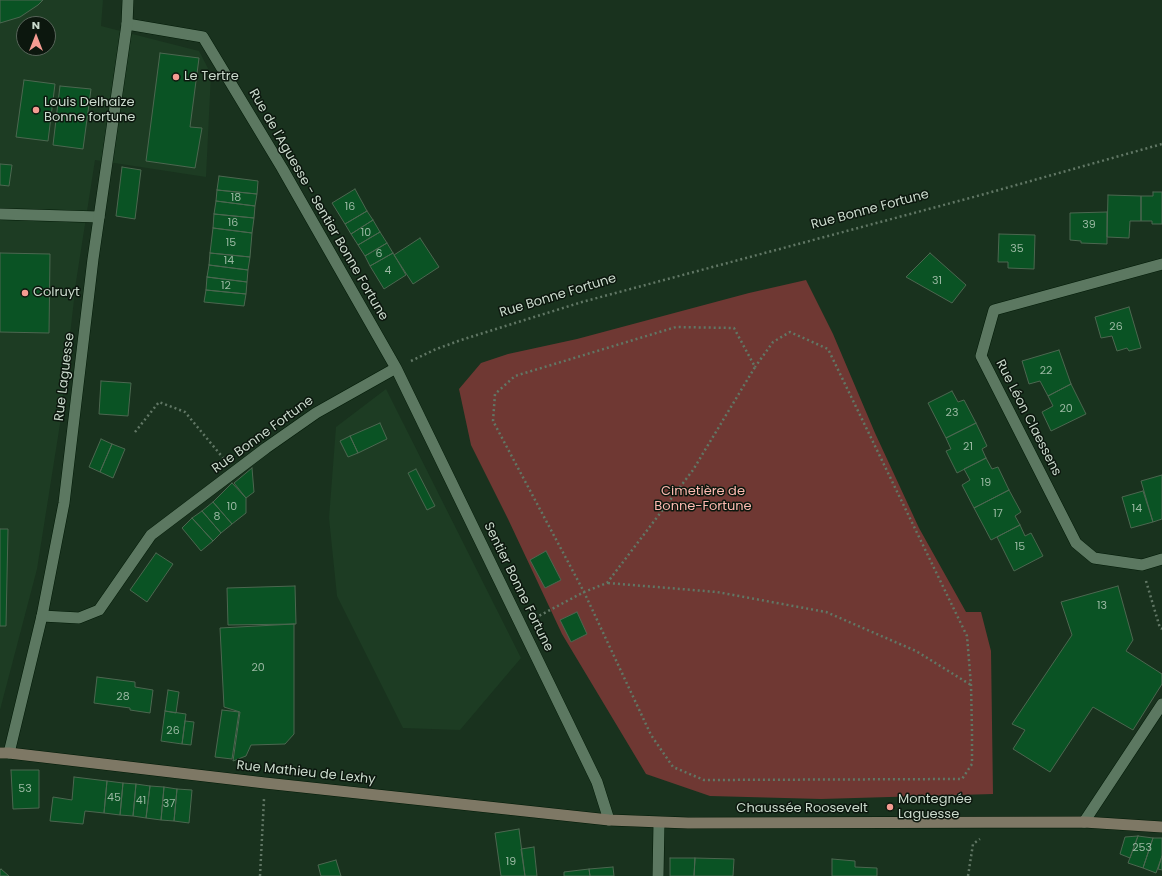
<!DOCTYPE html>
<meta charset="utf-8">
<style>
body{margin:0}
#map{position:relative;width:1162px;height:876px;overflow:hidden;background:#19321e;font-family:Poppins,sans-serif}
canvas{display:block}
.north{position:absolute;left:16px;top:16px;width:40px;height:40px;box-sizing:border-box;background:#0c170e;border:1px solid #58655a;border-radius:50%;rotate:0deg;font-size:11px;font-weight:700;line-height:16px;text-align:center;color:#cadacc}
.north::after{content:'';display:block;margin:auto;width:14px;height:18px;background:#f59c92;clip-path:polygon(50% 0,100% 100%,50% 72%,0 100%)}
</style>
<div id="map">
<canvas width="1162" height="876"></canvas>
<div class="north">N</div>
</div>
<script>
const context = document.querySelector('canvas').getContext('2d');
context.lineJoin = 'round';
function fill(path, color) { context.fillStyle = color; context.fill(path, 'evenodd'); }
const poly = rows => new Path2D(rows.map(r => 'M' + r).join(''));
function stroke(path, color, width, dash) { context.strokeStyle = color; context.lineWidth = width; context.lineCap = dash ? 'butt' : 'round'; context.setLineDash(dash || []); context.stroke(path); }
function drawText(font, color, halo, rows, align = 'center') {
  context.font = font + ' Poppins,sans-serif'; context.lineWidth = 3; context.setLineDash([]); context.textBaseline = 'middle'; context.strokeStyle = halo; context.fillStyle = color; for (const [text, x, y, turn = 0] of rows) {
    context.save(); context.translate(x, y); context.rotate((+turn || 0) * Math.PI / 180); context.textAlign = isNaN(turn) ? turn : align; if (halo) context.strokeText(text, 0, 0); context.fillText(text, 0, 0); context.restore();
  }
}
fill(poly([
 [0,0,103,0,101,26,199,51,211,74,206,177,95,160,76,282,60,424,37,569,0,710],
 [24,24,48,24,48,48,24,48],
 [386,389,521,658,460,730,403,728,337,596,329,518,336,427]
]), '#1d3c23');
fill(poly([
 [806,280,833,334,875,433,919,528,966,612,981,612,991,651,993,794,821,799,710,796,646,774,562,634,508,519,471,445,459,389,481,363,508,354,577,339,749,293]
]), '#6f3833');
const building = poly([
 [0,0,43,0,38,5,20,17,0,23,0,0],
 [160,53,199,58,190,127,202,128,195,168,146,161,160,53],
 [24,80,55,84,48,141,16,137,24,80],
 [60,86,91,89,83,149,53,145,60,86],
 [0,164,12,165,9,186,0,185,0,164],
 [122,167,141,170,135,219,116,216,122,167],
 [219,176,258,181,257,194,217,190,219,176],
 [355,189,367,211,345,224,332,203,355,189],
 [217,190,257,194,255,206,216,201,217,190],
 [1153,192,1162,192,1162,224,1152,224,1152,221,1141,221,1141,196,1153,196,1153,192],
 [1108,195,1141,196,1141,221,1130,221,1129,238,1107,237,1108,195],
 [216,201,255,206,254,218,214,214,216,201],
 [367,211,373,220,351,234,345,224,367,211],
 [1107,212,1107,244,1081,243,1081,241,1070,240,1070,213,1107,212],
 [214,214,254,218,252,233,213,228,214,214],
 [373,220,380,232,358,245,351,234,373,220],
 [213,228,252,233,250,257,210,253,213,228],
 [380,232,387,243,365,256,358,245,380,232],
 [999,234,1035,235,1034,269,1008,268,1008,262,998,262,999,234],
 [420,238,439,267,413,284,394,255,420,238],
 [387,243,393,253,370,266,365,256,387,243],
 [0,253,50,254,49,333,0,332,0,253],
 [210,253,250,257,248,270,209,265,210,253],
 [393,253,406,275,384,289,370,266,393,253],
 [930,253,966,285,952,303,906,277,930,253],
 [209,265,248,270,247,282,207,277,209,265],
 [207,277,247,282,246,294,206,290,207,277],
 [206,290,246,294,244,306,204,302,206,290],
 [1129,307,1141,348,1129,351,1127,348,1117,351,1112,336,1101,338,1095,317,1129,307],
 [1059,350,1071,384,1048,396,1040,381,1029,384,1022,361,1059,350],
 [101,381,131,383,128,416,99,414,101,381],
 [1071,384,1086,414,1051,431,1042,412,1053,406,1048,396,1071,384],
 [952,391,958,402,964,400,976,423,946,438,928,403,952,391],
 [380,423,387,439,358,453,350,436,380,423],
 [976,423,987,446,982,449,986,458,957,473,946,451,951,449,946,438,976,423],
 [350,436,358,453,348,457,340,441,350,436],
 [101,439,112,444,100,472,89,467,101,439],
 [112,444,125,449,113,478,100,472,112,444],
 [986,458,992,469,998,467,1009,490,974,508,962,485,970,480,964,469,986,458],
 [252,468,254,492,246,498,234,483,252,468],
 [416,469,435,506,427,510,408,473,416,469],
 [1162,475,1162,519,1153,522,1141,481,1162,475],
 [232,483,246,498,246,513,232,524,213,502,232,483],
 [1009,490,1021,512,1015,516,1020,525,991,540,974,508,1009,490],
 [1143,491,1153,522,1131,528,1122,497,1143,491],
 [213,502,232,524,221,533,202,511,213,502],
 [202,511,221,533,213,541,192,518,202,511],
 [192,518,213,541,201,551,182,528,192,518],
 [1020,525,1025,536,1031,533,1043,556,1014,571,997,537,1020,525],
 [0,529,8,529,6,626,0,626,0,529],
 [546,551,561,580,545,588,530,560,546,551],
 [156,553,173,564,147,602,130,590,156,553],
 [295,586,296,624,228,625,227,588,295,586],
 [1118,586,1133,640,1126,651,1162,674,1162,684,1133,730,1093,707,1050,772,1013,749,1025,730,1012,724,1072,635,1061,602,1118,586],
 [577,612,587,634,571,642,560,620,577,612],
 [294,624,294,734,285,744,251,745,246,756,233,761,240,712,224,707,220,628,294,624],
 [97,677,135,682,135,687,153,690,150,713,130,710,130,708,94,703,97,677],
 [168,690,179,692,176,713,165,711,168,690],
 [222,710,239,712,232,759,215,757,222,710],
 [165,711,186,714,182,744,161,741,165,711],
 [185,721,194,722,191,745,182,744,185,721],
 [11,770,39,770,39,808,13,809,11,770],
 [74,777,107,781,104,813,85,811,83,824,50,821,53,797,72,800,74,777],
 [107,781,123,783,120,815,104,813,107,781],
 [123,783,136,784,133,816,120,815,123,783],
 [136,784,150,786,146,818,133,816,136,784],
 [150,786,164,787,161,820,146,818,150,786],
 [164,787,177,789,174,821,161,820,164,787],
 [177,789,192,790,189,823,174,821,177,789],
 [519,829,525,876,501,876,495,833,519,829],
 [1138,836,1153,838,1143,868,1128,863,1138,836],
 [1138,836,1130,858,1120,854,1125,837,1138,836],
 [1153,838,1162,838,1162,856,1156,873,1143,868,1153,838],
 [534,847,537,876,525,876,521,849,534,847],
 [1162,856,1162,870,1158,869,1162,856],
 [670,858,695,858,694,876,670,876,670,858],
 [695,858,734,859,733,876,694,876,695,858],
 [832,859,855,861,855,867,877,868,877,876,832,876,832,859],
 [336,860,341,876,321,876,318,865,336,860],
 [613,867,614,876,590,876,589,869,613,867],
 [1,869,9,876,0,876,0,870,1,869],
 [589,869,590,876,564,876,564,872,589,869]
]);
fill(building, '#0a5324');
stroke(building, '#4c6750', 1);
const minor = poly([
 [127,24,203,37,282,168,396,368,597,782,609,820],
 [0,214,99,217],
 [1162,264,994,310,981,356,1076,543,1094,558,1142,565,1162,559],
 [42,616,79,618,99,610,151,535,266,448,316,413,396,368],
 [1084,822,1162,704],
 [658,876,659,823]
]);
const tertiary = poly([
 [9,753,42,616,64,503,93,259,127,24,128,0]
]);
const secondary = poly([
 [0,753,9,753,265,783,609,820,688,823,1084,822,1162,827]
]);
stroke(minor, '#021a07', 12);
stroke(tertiary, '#021a07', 12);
stroke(secondary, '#021a07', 12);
stroke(poly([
 [411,361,434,350,461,340,582,302,981,195,1162,144],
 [135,432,159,402,185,412,224,459],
 [1146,581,1160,628,1162,629],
 [608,583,717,592,826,612,916,651,971,685],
 [535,618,584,592,607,583,693,470,755,367,734,328,676,327,515,376,495,394,493,421,584,592,651,735,673,767,704,780,962,779,972,764,972,731,971,685,967,636,828,349,790,332,773,342,755,367],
 [260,876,264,799],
 [968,876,973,844,980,839]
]), '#617765', 2.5, [2, 3]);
stroke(minor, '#5c7861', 11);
stroke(tertiary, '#5c7861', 11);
stroke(secondary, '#7e7865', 11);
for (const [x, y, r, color] of [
 [176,77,4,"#f59c92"],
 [36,110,4,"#f59c92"],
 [25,293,4,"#f59c92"],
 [890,807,4,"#f59c92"]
]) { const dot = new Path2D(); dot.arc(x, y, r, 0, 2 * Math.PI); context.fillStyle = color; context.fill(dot); stroke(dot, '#0c170e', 1.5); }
drawText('11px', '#9ab8a2', null, [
 ["18",236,198],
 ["16",350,207],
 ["16",233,223],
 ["39",1089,225],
 ["10",366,233],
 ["15",231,243],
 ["35",1017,249],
 ["6",379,254],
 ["14",229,261],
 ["4",388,271],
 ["31",937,281],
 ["12",226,286],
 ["26",1116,327],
 ["22",1046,371],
 ["20",1066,409],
 ["23",952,413],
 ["21",968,447],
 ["19",986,483],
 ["10",232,507],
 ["14",1137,509],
 ["17",998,514],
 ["8",217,517],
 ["15",1020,547],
 ["13",1102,606],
 ["20",258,668],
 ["28",123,697],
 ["26",173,731],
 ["53",25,789],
 ["45",114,798],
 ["41",141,801],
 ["37",169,804],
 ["253",1142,848],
 ["19",511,862]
]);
drawText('13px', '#cadacc', '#0c170e', [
 ["Le Tertre",184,77],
 ["Louis Delhaize",44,103],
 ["Bonne fortune",44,118],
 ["Colruyt",33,293],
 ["Montegnée",898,800],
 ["Laguesse",898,815]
], 'left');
drawText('13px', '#cadacc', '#0c170e', [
 ["Rue de l'Aguesse - Sentier Bonne Fortune",318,205,60],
 ["Rue Bonne Fortune",870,210,-15],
 ["Rue Bonne Fortune",558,296,-17],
 ["Rue Laguesse",65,377,-83],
 ["Rue Léon Claessens",1028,418,63],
 ["Rue Bonne Fortune",263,435,-36],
 ["Sentier Bonne Fortune",518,587,64],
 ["Rue Mathieu de Lexhy",306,773,6],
 ["Chaussée Roosevelt",802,809]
]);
drawText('13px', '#fcb9b0', '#0c170e', [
 ["Cimetière de",703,492],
 ["Bonne-Fortune",703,507]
]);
</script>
